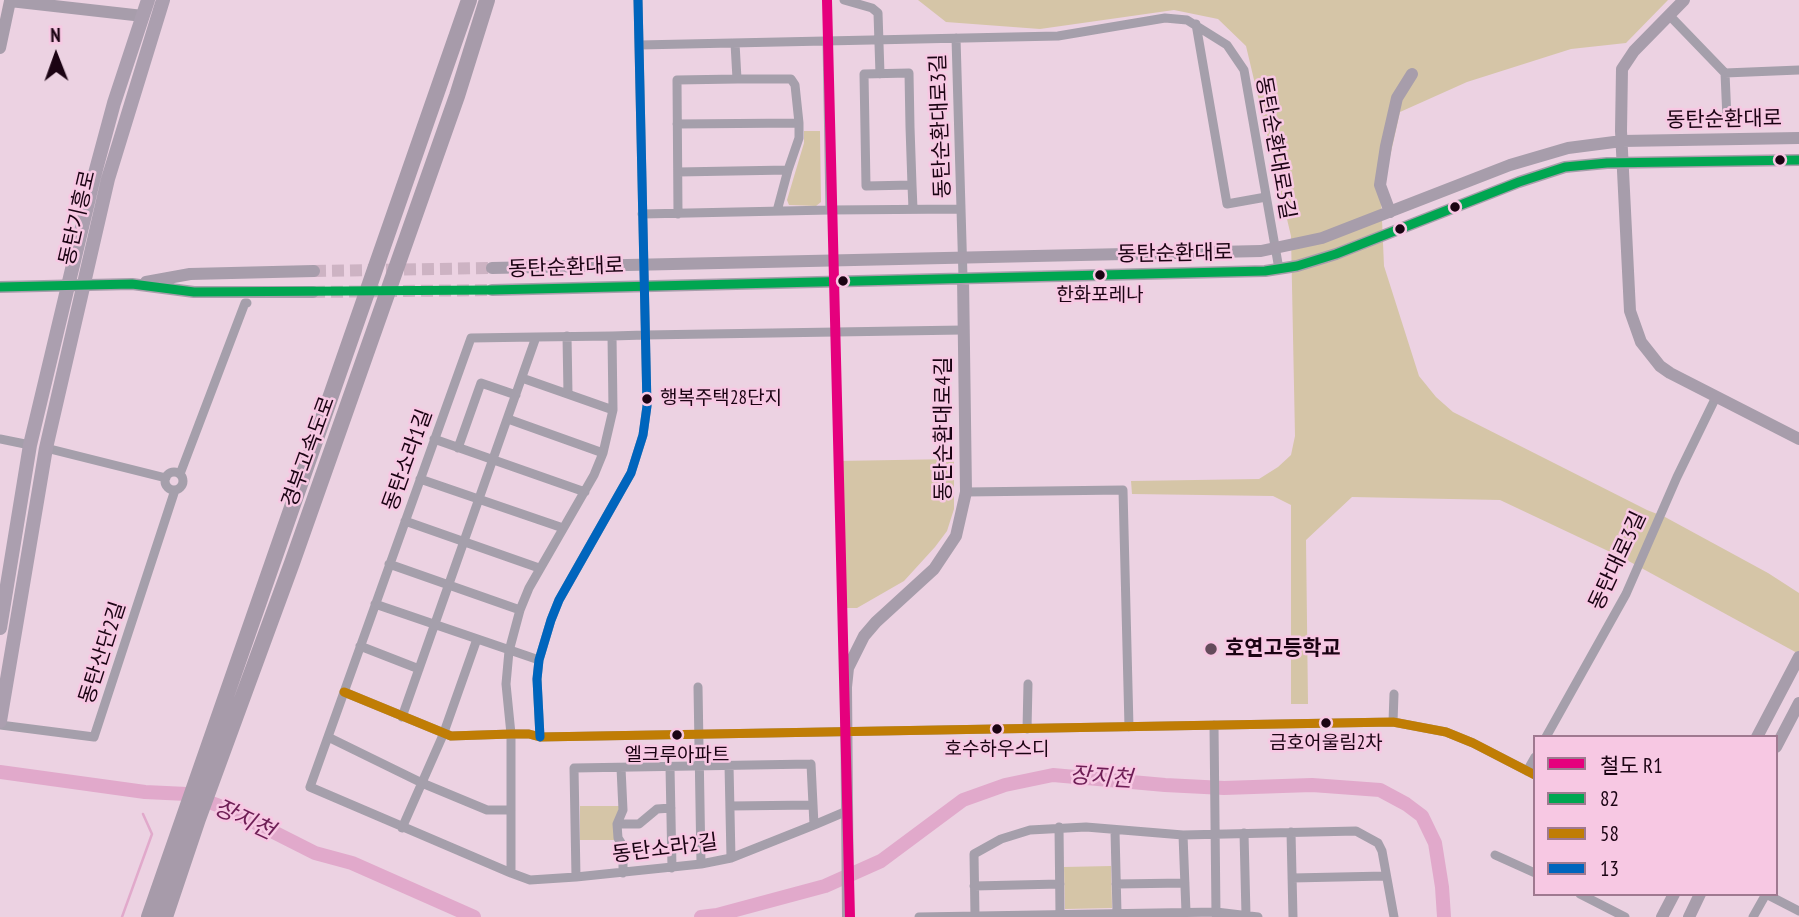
<!DOCTYPE html>
<meta charset="utf-8">
<style>
body{margin:0}
#map{position:relative;width:1799px;height:917px;overflow:hidden;background:#ecd2e2;font-family:"PT Sans Narrow","Noto Sans KR",sans-serif}
canvas{display:block}
.legend{position:absolute;left:1533px;top:735px;width:245px;height:161px;box-sizing:border-box;background:#f7c8e3;border:2px solid #9f7990;margin:0;padding:9px 12px;list-style:none;font-size:21px;color:#1b0313}
.legend li{display:flex;align-items:center;gap:14px;height:35px}
.legend b{width:35px;border:2px solid #9f7990}
.north{position:absolute;left:21px;top:21px;width:70px;height:70px;-webkit-text-stroke:5px #f7c8e3;paint-order:stroke;rotate:359deg;font-size:19px;font-weight:700;line-height:28px;text-align:center;color:#1b0313}
.north::after{content:'';display:block;margin:auto;width:24px;height:32px;background:#1b0313;clip-path:polygon(50% 0,100% 100%,50% 72%,0 100%)}
</style>
<div id="map">
<canvas width="1799" height="917"></canvas>
<ul class="legend">
<li><b style="height:9px;background:#e5007d"></b>철도 R1</li>
<li><b style="height:9px;background:#00a651"></b>82</li>
<li><b style="height:9px;background:#c07d05"></b>58</li>
<li><b style="height:9px;background:#0065bd"></b>13</li>
</ul>
<div class="north">N</div>
</div>
<script>
const context = document.querySelector('canvas').getContext('2d');
context.lineJoin = 'round';
function fill(path, color) { context.fillStyle = color; context.fill(path, 'evenodd'); }
const poly = rows => new Path2D(rows.map(r => 'M' + r).join(''));
function stroke(path, color, width, dash) { context.strokeStyle = color; context.lineWidth = width; context.lineCap = dash ? 'butt' : 'round'; context.setLineDash(dash || []); context.stroke(path); }
function drawText(font, color, halo, rows, align = 'center') {
  context.font = font + ' "PT Sans Narrow","Noto Sans KR",sans-serif'; context.lineWidth = 5; context.setLineDash([]); context.textBaseline = 'middle'; context.strokeStyle = halo; context.fillStyle = color; for (const [text, x, y, turn = 0] of rows) {
    context.save(); context.translate(x, y); context.rotate((+turn || 0) * Math.PI / 180); context.textAlign = isNaN(turn) ? turn : align; if (halo) context.strokeText(text, 0, 0); context.fillText(text, 0, 0); context.restore();
  }
}
fill(poly([
 [918,0,1668,0,1626,43,1571,49,1467,82,1400,112,1381,197,1384,266,1419,376,1436,397,1453,412,1647,510,1665,517,1768,573,1799,593,1799,654,1623,558,1500,500,1352,497,1306,540,1308,704,1291,704,1291,505,1273,496,1132,494,1131,481,1259,479,1278,467,1291,455,1295,436,1291,236,1246,46,1218,19,1174,10,1040,29,946,22],
 [804,131,820,131,821,202,816,206,789,205,787,200,804,143],
 [954,459,954,509,947,531,935,547,904,581,857,608,843,608,837,461],
 [580,806,620,806,615,840,580,840],
 [1111,866,1112,908,1065,909,1064,867]
]), '#d5c5a7');
stroke(poly([
 [144,797,145,792],
 [122,917,152,834,143,814]
]), '#e1a9cb', 2.5);
stroke(poly([
 [0,772,145,792,187,794,228,809,315,853,352,863,474,917],
 [701,917,717,915,825,886,881,861,963,800,1005,785,1053,775,1165,785,1224,788,1312,785,1380,790,1406,804,1422,816,1435,843,1442,887,1444,917]
]), '#e1a9cb', 14);
stroke(poly([
 [314,271,492,268],
 [313,292,492,290]
]), '#cdb3c3', 12, [12, 6]);
stroke(poly([
 [844,0,872,8,878,13,880,74],
 [1669,15,1725,73,1799,70],
 [1196,24,1227,204,1266,197],
 [956,38,963,277],
 [639,45,1058,36,1165,18,1187,20,1227,45,1244,70,1279,269],
 [1725,73,1727,119],
 [737,79,791,79,795,85,799,123],
 [677,124,799,123,799,138,788,170,678,172],
 [912,185,866,186,864,74,909,73,910,127,912,185,913,209],
 [830,210,961,209],
 [777,211,788,170],
 [642,214,830,210,827,41],
 [678,214,677,80,737,79,735,43],
 [567,336,568,394],
 [612,336,613,410,603,453,594,475,529,588,520,610,509,651,506,684,511,734,511,873,310,787,471,338,536,337,612,336,645,335,963,330],
 [522,378,613,410],
 [508,419,603,453],
 [0,439,30,445],
 [434,439,585,492],
 [46,448,166,478],
 [458,448,481,383,516,395],
 '165 481a9 9 0 1 1 18 0a9 9 0 1 1-18 0Z',
 [180,474,245,303,247,303],
 [420,479,563,528],
 [966,492,1123,490,1129,727],
 [405,521,539,568],
 [389,564,520,610],
 [375,604,539,660],
 [360,646,419,669],
 [698,687,701,864],
 [344,692,451,736,511,734,529,734,540,737,1393,722,1446,732,1473,743,1535,775],
 [402,717,536,337],
 [1393,722,1394,694],
 [0,725,94,737,175,490],
 [1214,725,1216,915],
 [1027,729,1028,684],
 [328,737,422,783,487,810,511,810],
 [540,737,537,679,539,660,551,620,559,600,631,473,643,435,647,406,638,0],
 [1546,737,1626,594,1677,477,1716,397],
 [811,764,814,825,731,858,701,864,576,877,574,768,811,764],
 [729,765,731,858],
 [670,767,672,868],
 [621,768,623,810,617,824,618,838,623,846,623,873],
 [1527,771,1535,757],
 [730,806,813,805],
 [617,824,639,824,657,809,671,808],
 [814,825,847,811],
 [1059,827,1060,914],
 [402,828,443,735,477,639],
 [1115,831,1117,913],
 [1291,832,1293,917],
 [1244,833,1246,915],
 [1183,835,1186,912],
 [1495,855,1535,873],
 [511,873,530,880,576,877],
 [1292,878,1386,876],
 [1116,884,1185,883],
 [974,886,1060,884],
 [1580,894,1625,917],
 [1766,894,1799,911],
 [975,916,974,854,1001,839,1030,830,1086,827,1183,835,1356,831,1378,843,1382,851,1394,917],
 [919,917,1216,912,1258,917],
 [1753,917,1766,894]
]), '#a59fab', 9);
stroke(poly([
 [1684,0,1634,51,1622,69,1621,131,1630,311,1641,342,1660,366,1670,373,1799,439],
 [0,48,10,1,143,16],
 [1390,212,1380,185,1386,146,1397,98,1412,74],
 [492,268,1261,251,1322,238,1510,165,1568,148,1622,141,1799,138],
 [146,282,190,274,314,271],
 [0,287,132,284,194,292,313,292],
 [492,290,1265,271,1297,266,1336,254,1519,182,1565,167,1607,163,1799,160],
 [1757,737,1799,657],
 [1776,747,1799,703],
 [848,917,846,687,848,668,864,636,876,622,934,569,956,536,966,492,963,277],
 [1662,917,1674,894],
 [1689,917,1700,894]
]), '#a79dab', 12);
stroke(poly([
 [0,628,30,445,94,177,114,103,148,0],
 [0,721,46,448,108,179,163,0]
]), '#ab9faf', 14);
stroke(poly([
 [149,917,469,0],
 [165,917,198,819,292,563,457,96,487,0]
]), '#a79baa', 16);
stroke(poly([
 [0,287,132,284,194,292,492,290,1265,271,1297,266,1336,254,1519,182,1565,167,1607,163,1799,160]
]), '#00a651', 9);
stroke(poly([
 [344,692,451,736,511,734,529,734,540,737,1393,722,1446,732,1473,743,1535,775]
]), '#c07d05', 9);
stroke(poly([
 [540,737,537,679,539,660,551,620,559,600,631,473,643,435,647,406,638,0]
]), '#0065bd', 9);
stroke(poly([
 [827,0,850,917]
]), '#e5007d', 10);
for (const [x, y, r, color] of [
 [1780,160,6,"#1b0313"],
 [1455,207,6,"#1b0313"],
 [1400,229,6,"#1b0313"],
 [1100,275,6,"#1b0313"],
 [843,281,6,"#1b0313"],
 [647,399,6,"#1b0313"],
 [1211,649,7,"#644b5b"],
 [1326,723,6,"#1b0313"],
 [997,729,6,"#1b0313"],
 [677,735,6,"#1b0313"]
]) { const dot = new Path2D(); dot.arc(x, y, r, 0, 2 * Math.PI); context.fillStyle = color; context.fill(dot); stroke(dot, '#f7c8e3', 2.5); }
drawText('19px', '#1b0313', '#f7c8e3', [
 ["한화포레나",1100,296],
 ["행복주택28단지",660,399,"left"],
 ["금호어울림2차",1326,744],
 ["호수하우스디",997,750],
 ["엘크루아파트",677,756]
]);
drawText('21px', '#1b0313', '#f7c8e3', [
 ["동탄순환대로",1724,120,-1],
 ["동탄순환대로3길",941,126,-92],
 ["동탄순환대로5길",1275,148,80],
 ["동탄기흥로",78,218,-77],
 ["동탄순환대로",1175,254,-1],
 ["동탄순환대로",566,268,-2],
 ["동탄순환대로4길",944,429,-90],
 ["경부고속도로",309,452,-70],
 ["동탄소라1길",408,460,-70],
 ["동탄대로3길",1618,561,-65],
 ["동탄산단2길",103,653,-72],
 ["동탄소라2길",665,849,-7]
]);
drawText('bold 21px', '#1b0313', '#f7c8e3', [
 ["호연고등학교",1225,649]
], 'left');
drawText('italic 23px', '#6e1e55', '#f7c8e3', [
 ["장지천",1101,778,4],
 ["장지천",244,820,25]
]);
</script>
